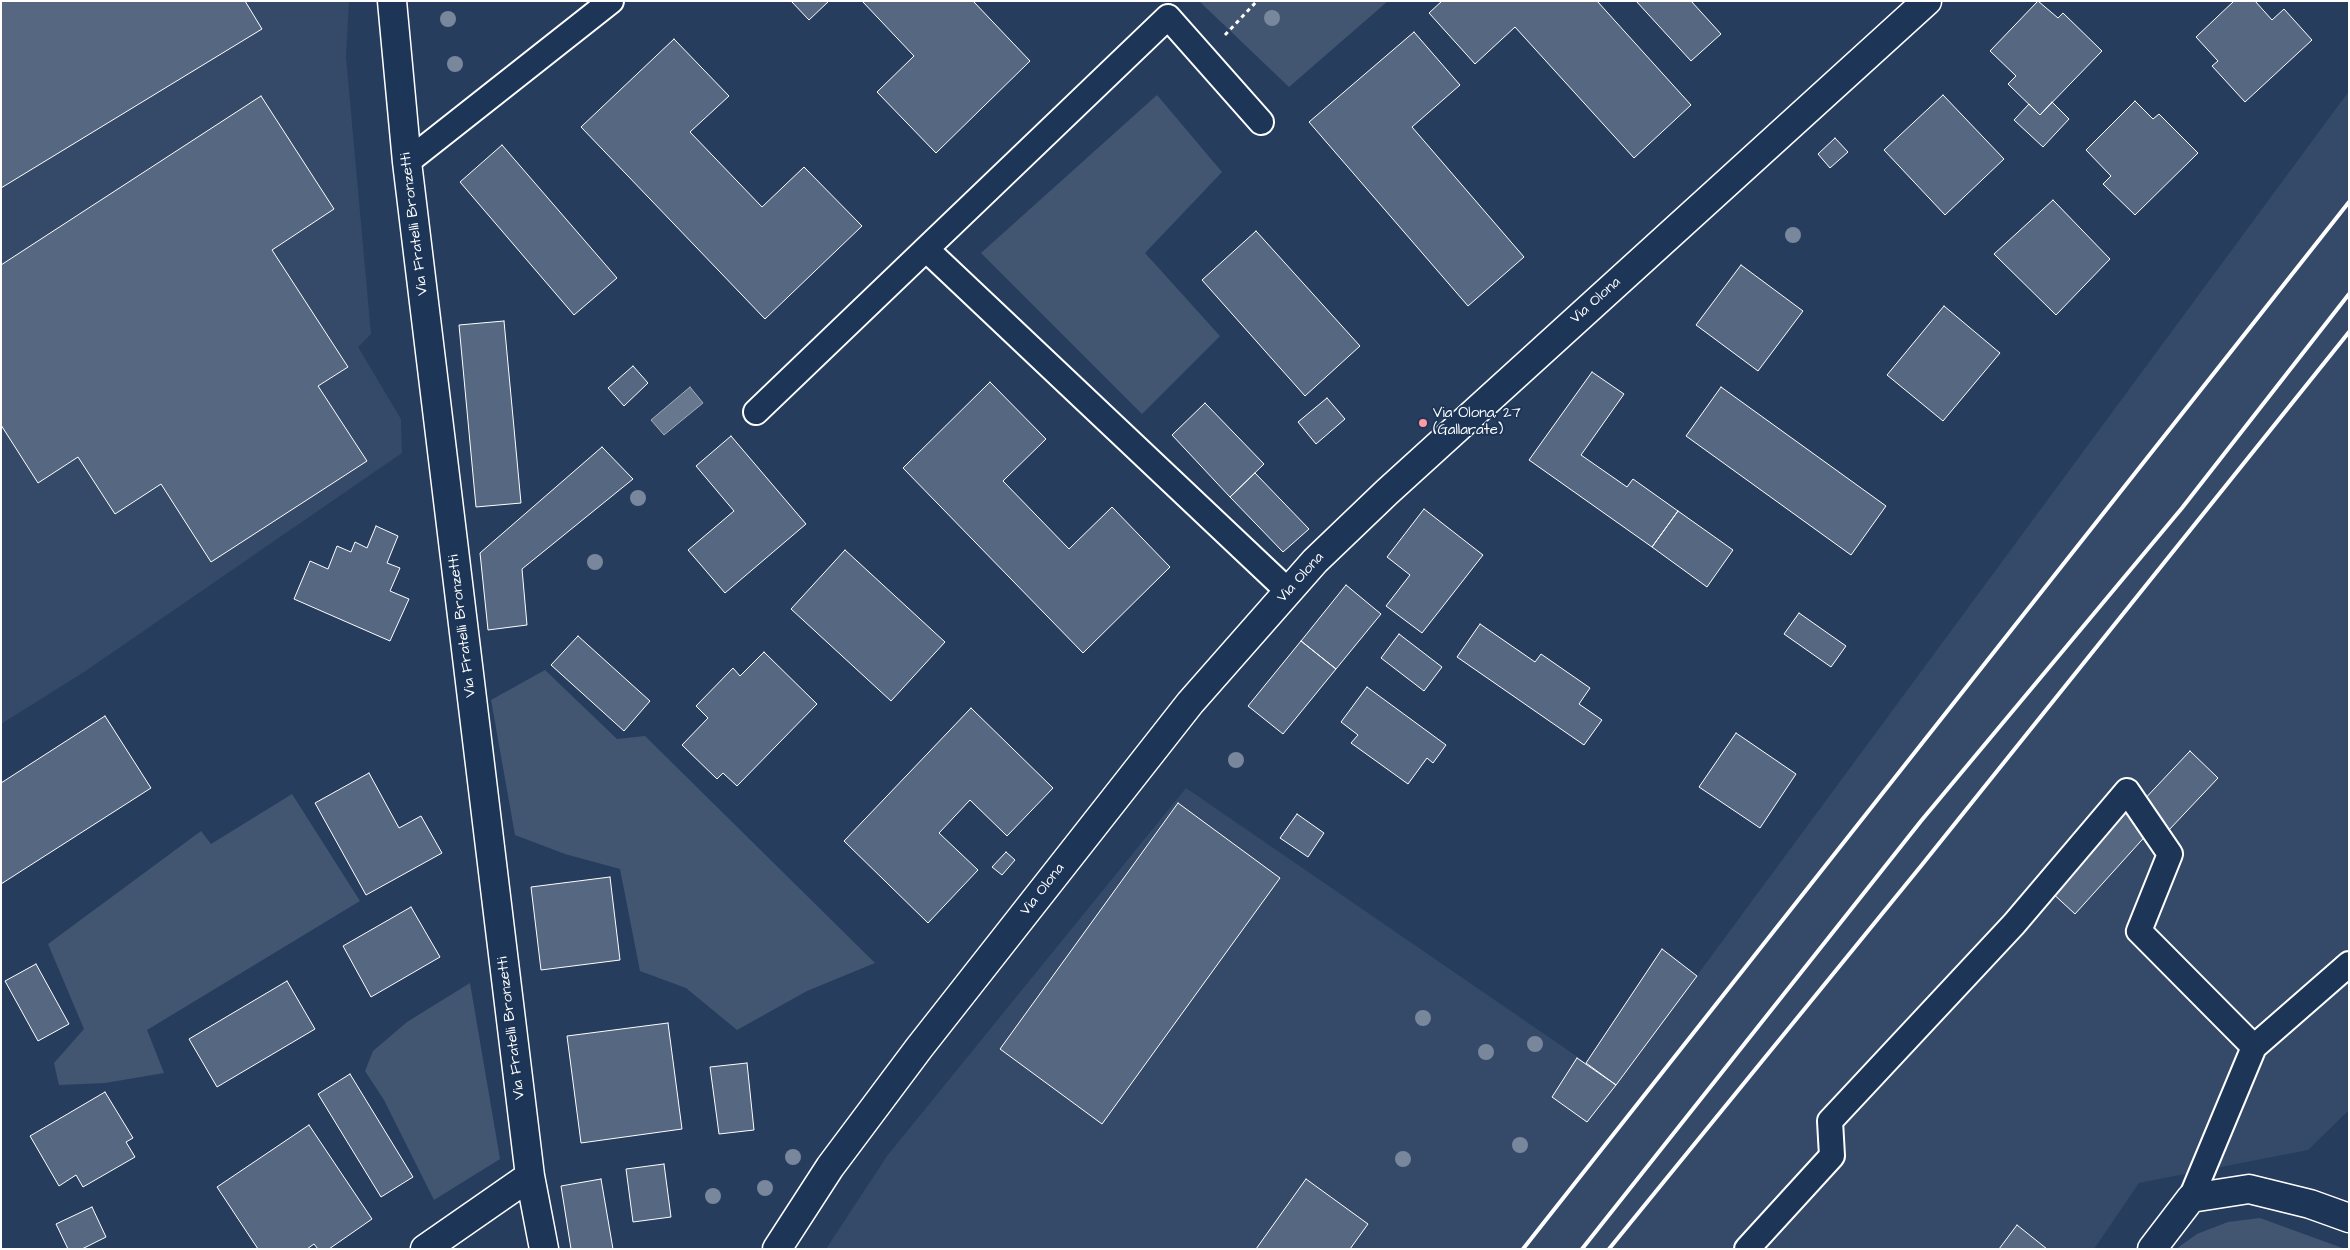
<!DOCTYPE html>
<style>
body{margin:0}
#map{position:relative;width:2350px;height:1250px;overflow:hidden;background:#263d5e;font-family:"Architects Daughter",sans-serif}
canvas{display:block}
.frame{position:absolute;inset:0;border:2px solid #fff;pointer-events:none}
</style>
<div id="map">
<canvas width="2350" height="1250"></canvas>
<div class="frame"></div>
</div>
<script>
const context = document.querySelector('canvas').getContext('2d');
context.lineJoin = 'round';
function fill(path, color) { context.fillStyle = color; context.fill(path, 'evenodd'); }
const poly = rows => new Path2D(rows.map(r => 'M' + r).join(''));
function stroke(path, color, width, dash) { context.strokeStyle = color; context.lineWidth = width; context.lineCap = dash ? 'butt' : 'round'; context.setLineDash(dash || []); context.stroke(path); }
function drawText(font, color, halo, rows, align = 'center') {
  context.font = font + ' "Architects Daughter",sans-serif'; context.lineWidth = 4; context.setLineDash([]); context.textBaseline = 'middle'; context.strokeStyle = halo; context.fillStyle = color; for (const [text, x, y, turn = 0] of rows) {
    context.save(); context.translate(x, y); context.rotate((+turn || 0) * Math.PI / 180); context.textAlign = isNaN(turn) ? turn : align; if (halo) context.strokeText(text, 0, 0); context.fillText(text, 0, 0); context.restore();
  }
}
fill(poly([
 [1,1,349,1,346,57,371,334,358,347,401,419,402,453,84,672,1,724],
 [2349,91,2349,1110,2308,1150,2139,1183,2094,1249,826,1249,887,1156,1186,788,1617,1084]
]), '#344a68');
fill(poly([
 [1199,1,1388,1,1289,87],
 [1157,95,1222,172,1145,253,1220,336,1142,414,981,253],
 [545,670,617,739,645,736,875,963,807,991,737,1030,686,988,640,971,620,869,565,854,515,835,491,700],
 [292,794,360,901,147,1030,164,1073,105,1083,59,1085,54,1063,84,1029,48,944,201,831,211,844],
 [470,983,500,1159,434,1200,384,1100,365,1071,373,1051,407,1022],
 [2260,1218,2345,1249,2176,1249,2197,1234,2228,1222]
]), '#425672');
const water = poly([
 [690,387,703,403,664,435,651,420,690,387]
]);
fill(water, '#67788e');
stroke(water, '#a4aebb', 1);
const building = poly([
 [1,1,245,1,262,29,1,188,1,1],
 [791,1,829,1,809,20,791,1],
 [862,1,973,1,1030,61,936,153,877,92,914,56,862,1],
 [1442,1,1597,1,1691,105,1634,158,1515,27,1475,64,1429,13,1442,1],
 [1636,1,1691,1,1721,34,1691,61,1636,1],
 [2038,1,2058,18,2063,13,2102,51,2040,115,2008,84,2016,76,1990,51,2038,1],
 [2234,1,2255,1,2272,20,2284,9,2312,40,2245,102,2212,66,2218,61,2196,37,2234,1],
 [1414,32,1460,85,1412,127,1524,257,1468,306,1309,122,1414,32],
 [674,39,729,96,690,132,762,207,804,167,862,226,765,319,581,127,674,39],
 [1943,95,2004,159,1945,215,1884,150,1943,95],
 [261,96,334,209,272,250,348,367,318,386,367,461,211,562,161,484,115,514,78,457,38,483,1,425,1,265,261,96],
 [2135,101,2153,119,2159,114,2198,153,2135,215,2103,184,2111,176,2086,150,2135,101],
 [2052,102,2069,119,2043,147,2014,120,2029,104,2040,115,2052,102],
 [1835,138,1848,152,1830,168,1818,154,1835,138],
 [502,145,617,278,574,315,460,182,502,145],
 [2053,200,2110,259,2056,315,1994,254,2053,200],
 [1256,231,1360,346,1305,396,1202,280,1256,231],
 [1741,265,1803,311,1758,371,1696,325,1741,265],
 [1944,306,2000,353,1943,421,1887,375,1944,306],
 [504,321,521,503,476,507,459,325,504,321],
 [633,366,648,383,624,406,608,388,633,366],
 [1592,372,1624,394,1581,455,1627,487,1633,479,1678,511,1652,547,1529,460,1592,372],
 [990,382,1046,439,1003,481,1069,549,1112,507,1170,567,1083,653,903,468,990,382],
 [1721,387,1886,506,1851,555,1686,436,1721,387],
 [1327,398,1345,419,1316,444,1298,422,1327,398],
 [1205,403,1264,464,1230,497,1172,435,1205,403],
 [731,436,806,524,725,593,688,550,734,511,696,466,731,436],
 [602,447,633,479,522,569,527,625,488,630,480,553,602,447],
 [1255,473,1309,529,1283,552,1230,497,1255,473],
 [1424,509,1483,555,1422,633,1386,606,1410,575,1387,557,1424,509],
 [1678,511,1733,550,1707,587,1652,547,1678,511],
 [376,526,398,536,387,563,400,568,390,591,409,599,390,641,294,599,310,561,328,569,337,546,351,552,355,542,367,548,376,526],
 [845,550,945,642,891,701,791,609,845,550],
 [1346,585,1381,614,1336,669,1301,641,1346,585],
 [1799,613,1846,646,1831,667,1784,634,1799,613],
 [1480,624,1535,662,1541,654,1590,688,1579,704,1602,720,1584,745,1457,657,1480,624],
 [1399,634,1442,667,1424,691,1381,658,1399,634],
 [578,636,650,701,624,731,551,665,578,636],
 [1301,641,1336,669,1283,734,1248,706,1301,641],
 [764,652,817,704,737,786,723,773,717,779,682,745,708,718,696,706,733,668,740,676,764,652],
 [1367,687,1446,745,1433,763,1427,758,1408,784,1351,743,1358,735,1341,722,1367,687],
 [971,708,1053,788,1007,836,970,800,939,833,978,870,928,923,844,841,971,708],
 [105,716,151,788,1,884,1,783,105,716],
 [1736,733,1796,774,1760,828,1699,787,1736,733],
 [2190,751,2218,778,2168,831,2139,805,2190,751],
 [369,773,399,828,421,816,442,853,366,895,315,803,369,773],
 [1178,803,1280,878,1102,1124,1000,1049,1178,803],
 [2123,808,2149,832,2075,914,2049,890,2123,808],
 [1297,814,1324,833,1308,857,1280,838,1297,814],
 [1006,852,1015,860,1002,875,992,867,1006,852],
 [610,877,620,960,541,970,531,887,610,877],
 [411,907,440,957,371,997,343,946,411,907],
 [1662,949,1697,976,1616,1085,1586,1063,1662,949],
 [36,964,69,1024,38,1041,5,981,36,964],
 [287,981,315,1029,217,1087,189,1039,287,981],
 [668,1023,682,1129,581,1143,567,1036,668,1023],
 [1577,1058,1616,1085,1587,1122,1552,1097,1577,1058],
 [747,1063,754,1130,719,1134,710,1067,747,1063],
 [350,1074,413,1177,381,1197,318,1094,350,1074],
 [105,1092,133,1138,126,1142,135,1157,83,1187,76,1175,59,1186,30,1136,105,1092],
 [309,1125,372,1219,329,1249,318,1249,314,1244,307,1249,258,1249,217,1187,309,1125],
 [664,1164,671,1217,633,1222,626,1169,664,1164],
 [601,1179,613,1249,571,1249,561,1186,601,1179],
 [1306,1179,1368,1224,1350,1249,1256,1249,1306,1179],
 [92,1207,106,1237,82,1249,68,1249,56,1224,92,1207],
 [2017,1225,2047,1249,1999,1249,2017,1225]
]);
fill(building, '#556781');
stroke(building, '#fff', 1);
const lane = poly([
 [407,162,611,1],
 [926,249,1289,592],
 [756,412,1168,17,1261,122],
 [2254,1047,2349,964],
 [1747,1249,1832,1156,1830,1121,2014,924,2127,791,2170,854,2139,931,2254,1047,2191,1198]
]);
const street = poly([
 [392,1,407,162,502,946,530,1176,544,1249],
 [425,1249,530,1176],
 [777,1249,830,1167,919,1048,1190,703,1315,561,1387,492,1927,1],
 [2152,1249,2191,1198,2249,1189,2310,1204,2349,1218]
]);
stroke(lane, '#fff', 28);
stroke(street, '#fff', 31);
stroke(poly([
 [1225,35,1257,1]
]), '#fff', 3, [4, 4]);
stroke(lane, '#1d3557', 24);
stroke(street, '#1d3557', 28);
stroke(poly([
 [1523,1249,2349,202],
 [1582,1249,1921,821,2182,508,2349,294],
 [1609,1249,1921,866,2349,332]
]), '#fff', 4);
context.fillStyle = '#79879c';
for (const [x, y] of [
 [1272,18],
 [448,19],
 [455,64],
 [1793,235],
 [638,498],
 [595,562],
 [1236,760],
 [1423,1018],
 [1535,1044],
 [1486,1052],
 [1520,1145],
 [793,1157],
 [1403,1159],
 [765,1188],
 [713,1196]
]) { context.beginPath(); context.arc(x, y, 8, 0, 2 * Math.PI); context.fill(); }
for (const [x, y, r, color] of [
 [1423,423,5,"#ff9aa2"]
]) { const dot = new Path2D(); dot.arc(x, y, r, 0, 2 * Math.PI); context.fillStyle = color; context.fill(dot); stroke(dot, '#1d3557', 2); }
drawText('15px', '#fff', '#1d3557', [
 ["Via Fratelli Bronzetti",415,224,-97],
 ["Via Olona",1596,301,-42],
 ["Via Olona",1301,578,-48],
 ["Via Fratelli Bronzetti",463,626,-97],
 ["Via Olona",1043,890,-52],
 ["Via Fratelli Bronzetti",512,1028,-97]
]);
drawText('15px', '#fff', '#1d3557', [
 ["Via Olona, 27",1433,414],
 ["(Gallarate)",1433,431]
], 'left');
</script>
